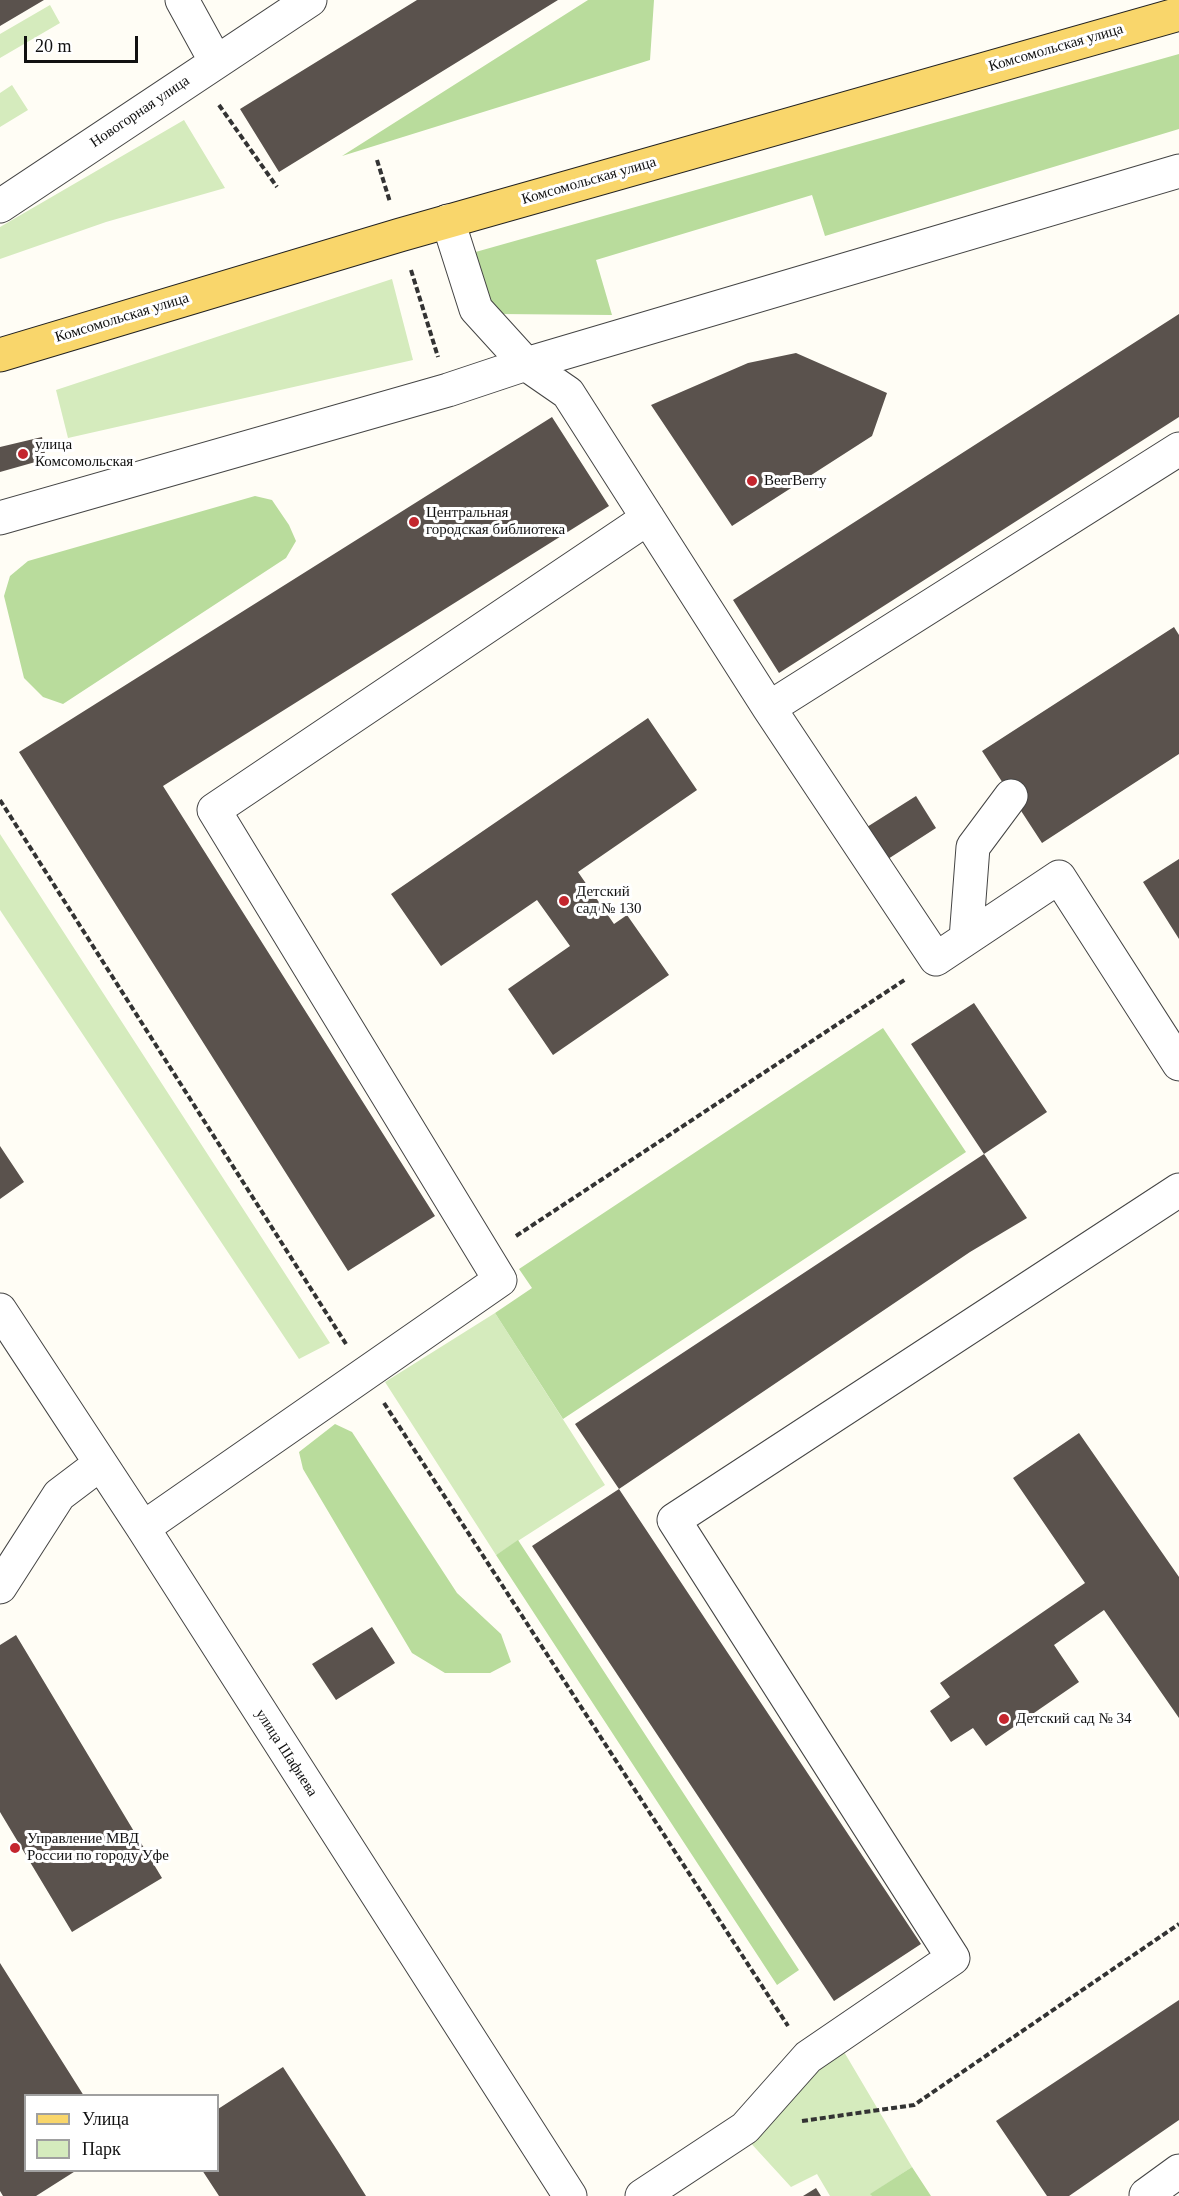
<!DOCTYPE html>
<meta charset="utf-8">
<style>
body{margin:0}
#map{position:relative;width:1179px;height:2196px;overflow:hidden;background:#fffdf5;font-family:Georgia,serif}
canvas{display:block}
.legend{position:absolute;left:24px;top:2094px;width:195px;height:78px;box-sizing:border-box;background:#fff;border:2px solid #a0a0a0;margin:0;padding:8px 10px;list-style:none;font-size:18px;color:#111}
.legend li{display:flex;align-items:center;gap:12px;height:30px}
.legend b{width:30px;border:2px solid #a0a0a0}
.scale{position:absolute;left:24px;top:36px;width:114px;height:27px;box-sizing:border-box;border:3px solid #111;border-top:0;padding-left:8px;font-size:18px;line-height:21px;white-space:nowrap;color:#111;-webkit-text-stroke:4px #fff;paint-order:stroke}
</style>
<div id="map">
<canvas width="1179" height="2196"></canvas>
<ul class="legend">
<li><b style="height:8px;background:#f9d66b"></b>Улица</li>
<li><b style="height:16px;background:#d5ebbd"></b>Парк</li>
</ul>
<div class="scale">20 m</div>
</div>
<script>
const context = document.querySelector('canvas').getContext('2d');
context.lineJoin = 'round';
function fill(path, color) { context.fillStyle = color; context.fill(path, 'evenodd'); }
const poly = rows => new Path2D(rows.map(r => 'M' + r).join(''));
function stroke(path, color, width, dash) { context.strokeStyle = color; context.lineWidth = width; context.lineCap = dash ? 'butt' : 'round'; context.setLineDash(dash || []); context.stroke(path); }
function drawText(font, color, halo, rows, align = 'center') {
  context.font = font + ' Georgia,serif'; context.lineWidth = 6; context.setLineDash([]); context.textBaseline = 'middle'; context.strokeStyle = halo; context.fillStyle = color; for (const [text, x, y, turn = 0] of rows) {
    context.save(); context.translate(x, y); context.rotate((+turn || 0) * Math.PI / 180); context.textAlign = isNaN(turn) ? turn : align; if (halo) context.strokeText(text, 0, 0); context.fillText(text, 0, 0); context.restore();
  }
}
fill(poly([
 [50,5,60,23,0,58,0,34],
 [12,85,28,110,0,127,0,93],
 [184,120,225,188,106,222,0,259,0,227],
 [392,279,413,360,68,438,56,390],
 [0,834,330,1343,299,1359,0,910],
 [495,1313,605,1485,496,1555,385,1382],
 [840,2045,912,2167,871,2194,872,2196,830,2196,817,2174,791,2187,747,2139]
]), '#d5ebbd');
fill(poly([
 [588,0,654,0,650,60,342,156],
 [1179,54,1179,129,825,236,812,195,596,260,612,315,499,314,486,299,472,253],
 [255,496,272,500,289,525,296,541,286,558,63,704,43,697,24,678,4,596,10,576,28,561],
 [883,1028,966,1152,563,1419,495,1313,532,1288,519,1269],
 [335,1424,352,1432,457,1593,501,1634,511,1662,490,1673,445,1673,412,1653,303,1469,299,1452],
 [518,1540,799,1970,777,1985,496,1555],
 [912,2167,931,2196,872,2196,870,2194]
]), '#b9dc9c');
fill(poly([
 [0,0,44,0,0,26],
 [417,0,558,0,279,172,240,109],
 [1179,314,1179,417,779,673,733,600],
 [796,353,887,393,872,436,732,526,651,405,748,363],
 [552,417,609,506,163,786,435,1216,348,1271,19,752],
 [42,437,46,459,0,472,0,447],
 [1174,627,1179,635,1179,754,1042,843,982,751],
 [648,718,697,790,578,872,614,924,627,915,669,975,553,1055,508,989,570,946,537,900,441,966,391,894],
 [916,796,936,828,888,859,867,827],
 [1179,859,1179,939,1143,882],
 [974,1003,1047,1112,984,1154,911,1044],
 [0,1146,24,1182,0,1199],
 [984,1154,1027,1218,970,1252,619,1489,921,1944,834,2001,532,1546,619,1489,575,1424],
 [1079,1433,1179,1577,1179,1718,1104,1610,1054,1645,1079,1682,986,1746,973,1728,951,1742,930,1711,950,1697,940,1683,1085,1583,1013,1478],
 [372,1627,395,1663,336,1700,312,1664],
 [16,1635,162,1878,72,1932,0,1812,0,1645],
 [0,1963,84,2096,26,2096,26,2170,77,2170,36,2196,3,2196,0,2191],
 [1179,2000,1179,2120,1069,2196,1047,2196,996,2121],
 [283,2067,339,2153,366,2196,219,2196,202,2170,218,2170,218,2109],
 [816,2188,821,2196,803,2196]
]), '#5a524d');
const minor = poly([
 [182,0,216,62],
 [0,206,310,0],
 [448,221,476,309,526,364,568,393,769,708,1179,449],
 [0,518,448,390,526,364,1179,171],
 [769,708,936,959,1059,877,1179,1064],
 [966,939,973,847,1011,796],
 [0,1310,143,1528,570,2196],
 [143,1528,500,1280,214,810,648,518],
 [0,1587,59,1495,100,1464],
 [642,2196,745,2128,808,2057,953,1958,674,1520,1179,1190],
 [1147,2196,1146,2195,1179,2171]
]);
const major = poly([
 [0,355,400,235,1179,14]
]);
stroke(minor, '#444', 35);
stroke(major, '#222', 35);
stroke(poly([
 [219,105,277,187],
 [377,160,390,202],
 [411,270,438,357],
 [0,800,346,1344],
 [516,1236,906,979],
 [384,1403,788,2026],
 [802,2121,914,2105,1179,1924]
]), '#333', 4, [6, 3]);
stroke(minor, '#fff', 33);
stroke(major, '#f9d66b', 33);
for (const [x, y, r, color] of [
 [23,454,6,"#c4262e"],
 [752,481,6,"#c4262e"],
 [414,522,6,"#c4262e"],
 [564,901,6,"#c4262e"],
 [1004,1719,6,"#c4262e"],
 [15,1848,6,"#c4262e"]
]) { const dot = new Path2D(); dot.arc(x, y, r, 0, 2 * Math.PI); context.fillStyle = color; context.fill(dot); stroke(dot, '#fff', 2); }
drawText('15px', '#111', '#fff', [
 ["Комсомольская улица",1056,48,-16],
 ["Новогорная улица",140,112,-34],
 ["Комсомольская улица",589,181,-16],
 ["Комсомольская улица",122,318,-17],
 ["улица Шафиева",286,1753,57]
]);
drawText('15px', '#111', '#fff', [
 ["улица",35,445],
 ["Комсомольская",35,462],
 ["BeerBerry",764,481],
 ["Центральная",426,513],
 ["городская библиотека",426,530],
 ["Детский",576,892],
 ["сад № 130",576,909],
 ["Детский сад № 34",1016,1719],
 ["Управление МВД",27,1839],
 ["России по городу Уфе",27,1856]
], 'left');
</script>
